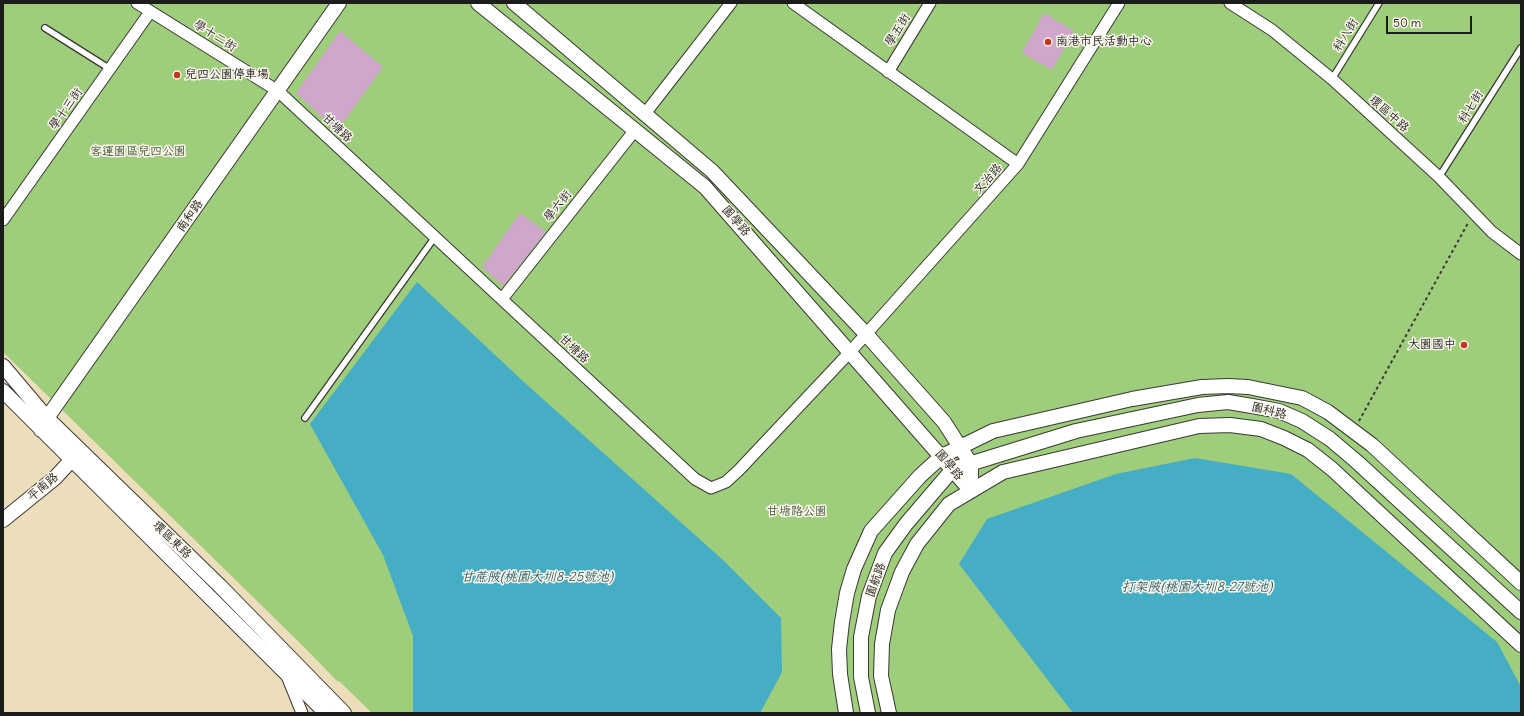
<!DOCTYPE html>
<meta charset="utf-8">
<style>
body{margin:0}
#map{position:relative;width:1524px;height:716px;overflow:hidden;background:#ecdebb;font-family:Delius,sans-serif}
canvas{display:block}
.frame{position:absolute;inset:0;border:4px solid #1c1c1c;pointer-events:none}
.scale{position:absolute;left:1386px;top:16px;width:86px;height:18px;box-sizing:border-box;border:2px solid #1c1c1c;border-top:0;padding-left:5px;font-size:12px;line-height:14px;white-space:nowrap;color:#1c1c1c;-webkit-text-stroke:3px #fbf7ec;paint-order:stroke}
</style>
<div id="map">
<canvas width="1524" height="716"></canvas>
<div class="frame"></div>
<div class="scale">50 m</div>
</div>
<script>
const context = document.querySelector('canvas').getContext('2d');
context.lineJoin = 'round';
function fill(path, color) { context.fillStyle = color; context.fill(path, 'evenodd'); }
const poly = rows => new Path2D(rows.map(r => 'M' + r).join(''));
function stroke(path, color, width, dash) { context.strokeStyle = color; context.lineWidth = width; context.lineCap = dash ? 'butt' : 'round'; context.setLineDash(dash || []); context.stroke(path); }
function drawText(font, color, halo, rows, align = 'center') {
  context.font = font + ' Delius,"LXGW WenKai TC",sans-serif'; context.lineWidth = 3; context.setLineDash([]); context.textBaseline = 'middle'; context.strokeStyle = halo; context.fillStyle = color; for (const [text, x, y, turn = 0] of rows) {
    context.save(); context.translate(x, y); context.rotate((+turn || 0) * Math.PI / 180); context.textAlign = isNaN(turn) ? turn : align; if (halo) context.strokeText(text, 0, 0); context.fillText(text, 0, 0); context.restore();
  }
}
fill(poly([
 [3,3,1521,3,1521,713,372,713,339,681,338,682,306,649,3,352]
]), '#9ecd7b');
fill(poly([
 [417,282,525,383,723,560,781,618,782,672,760,713,413,713,413,636,383,555,310,424],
 [1195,458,1291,474,1497,642,1521,687,1521,713,1073,713,959,564,987,519,1116,474]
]), '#45adc4');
fill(poly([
 [1044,13,1074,31,1052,70,1022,53],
 [340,31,383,67,337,131,296,93],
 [520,213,546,232,503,286,482,267]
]), '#cea7ca');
const service = poly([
 [45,28,110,69],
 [1332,79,1379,3],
 [1439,177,1521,48],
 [305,418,435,237]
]);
const minor = poly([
 [137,3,278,91,695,479,711,488,726,482,739,470,850,352,1018,164,1119,3],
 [793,3,1018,164],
 [1230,3,1272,30,1332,79,1439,177,1492,232,1521,254],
 [888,72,930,3],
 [644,115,731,3],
 [3,220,150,12],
 [502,299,635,130],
 [287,676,302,713]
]);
const tertiary = poly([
 [478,3,705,187,971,491],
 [514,3,712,171,866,334,944,422,971,464,971,491],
 [3,366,47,418,221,587,344,713],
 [3,391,326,713],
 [41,430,47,418,339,3],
 [3,520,55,478,77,454],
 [846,713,840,674,839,649,842,622,847,593,854,569,871,531,920,476,942,456,993,431,1132,399,1202,387,1228,386,1248,387,1302,398,1328,412,1372,445,1521,583],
 [868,713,861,677,861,637,869,596,885,553,906,524,953,469,1076,431,1198,405,1228,402,1252,406,1279,411,1302,421,1330,439,1356,461,1521,612],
 [889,713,881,676,882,644,888,610,902,572,917,544,949,504,1003,472,1199,426,1230,425,1261,429,1284,438,1308,450,1332,469,1521,645]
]);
stroke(service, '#3b3934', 8);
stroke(minor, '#3b3934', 13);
stroke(tertiary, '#3b3934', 16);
stroke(poly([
 [1359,421,1468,223]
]), '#3b3934', 2, [3, 3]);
stroke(service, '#fff', 5.5);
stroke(minor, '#fff', 11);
stroke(tertiary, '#fff', 14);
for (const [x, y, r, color] of [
 [1048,42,4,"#c8321e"],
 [177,75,4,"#c8321e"],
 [1464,345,4,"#c8321e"]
]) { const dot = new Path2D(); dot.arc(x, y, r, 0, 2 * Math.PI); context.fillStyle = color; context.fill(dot); stroke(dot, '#fbf7ec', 1.5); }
drawText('12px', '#1c1c1c', '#fbf7ec', [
 ["學五街",898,30,-58],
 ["科八街",1346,35,-58],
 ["學十二街",215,36,32],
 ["科七街",1471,107,-58],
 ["學十三街",66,109,-55],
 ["環區中路",1389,114,42],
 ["甘塘路",337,128,43],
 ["文治路",988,179,-48],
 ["學六街",558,206,-52],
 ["南和路",190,216,-55],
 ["園學路",736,221,49],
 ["甘塘路",574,349,43],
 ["園科路",1269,411,14],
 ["園學路",949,465,50],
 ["平南路",43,487,-40],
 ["環區東路",172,540,44],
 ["園航路",876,580,-70]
]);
drawText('12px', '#1c1c1c', '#fbf7ec', [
 ["南港市民活動中心",1056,42],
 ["兒四公園停車場",185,75],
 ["大園國中",1456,345,"right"]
], 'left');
drawText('12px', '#4a5a3d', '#fbf7ec', [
 ["客運園區兒四公園",138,152],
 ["甘塘路公園",797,512]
]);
drawText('italic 13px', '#2e5d68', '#fbf7ec', [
 ["甘蔗陂(桃園大圳8-25號池)",537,577],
 ["打架陂(桃園大圳8-27號池)",1197,587]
]);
</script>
